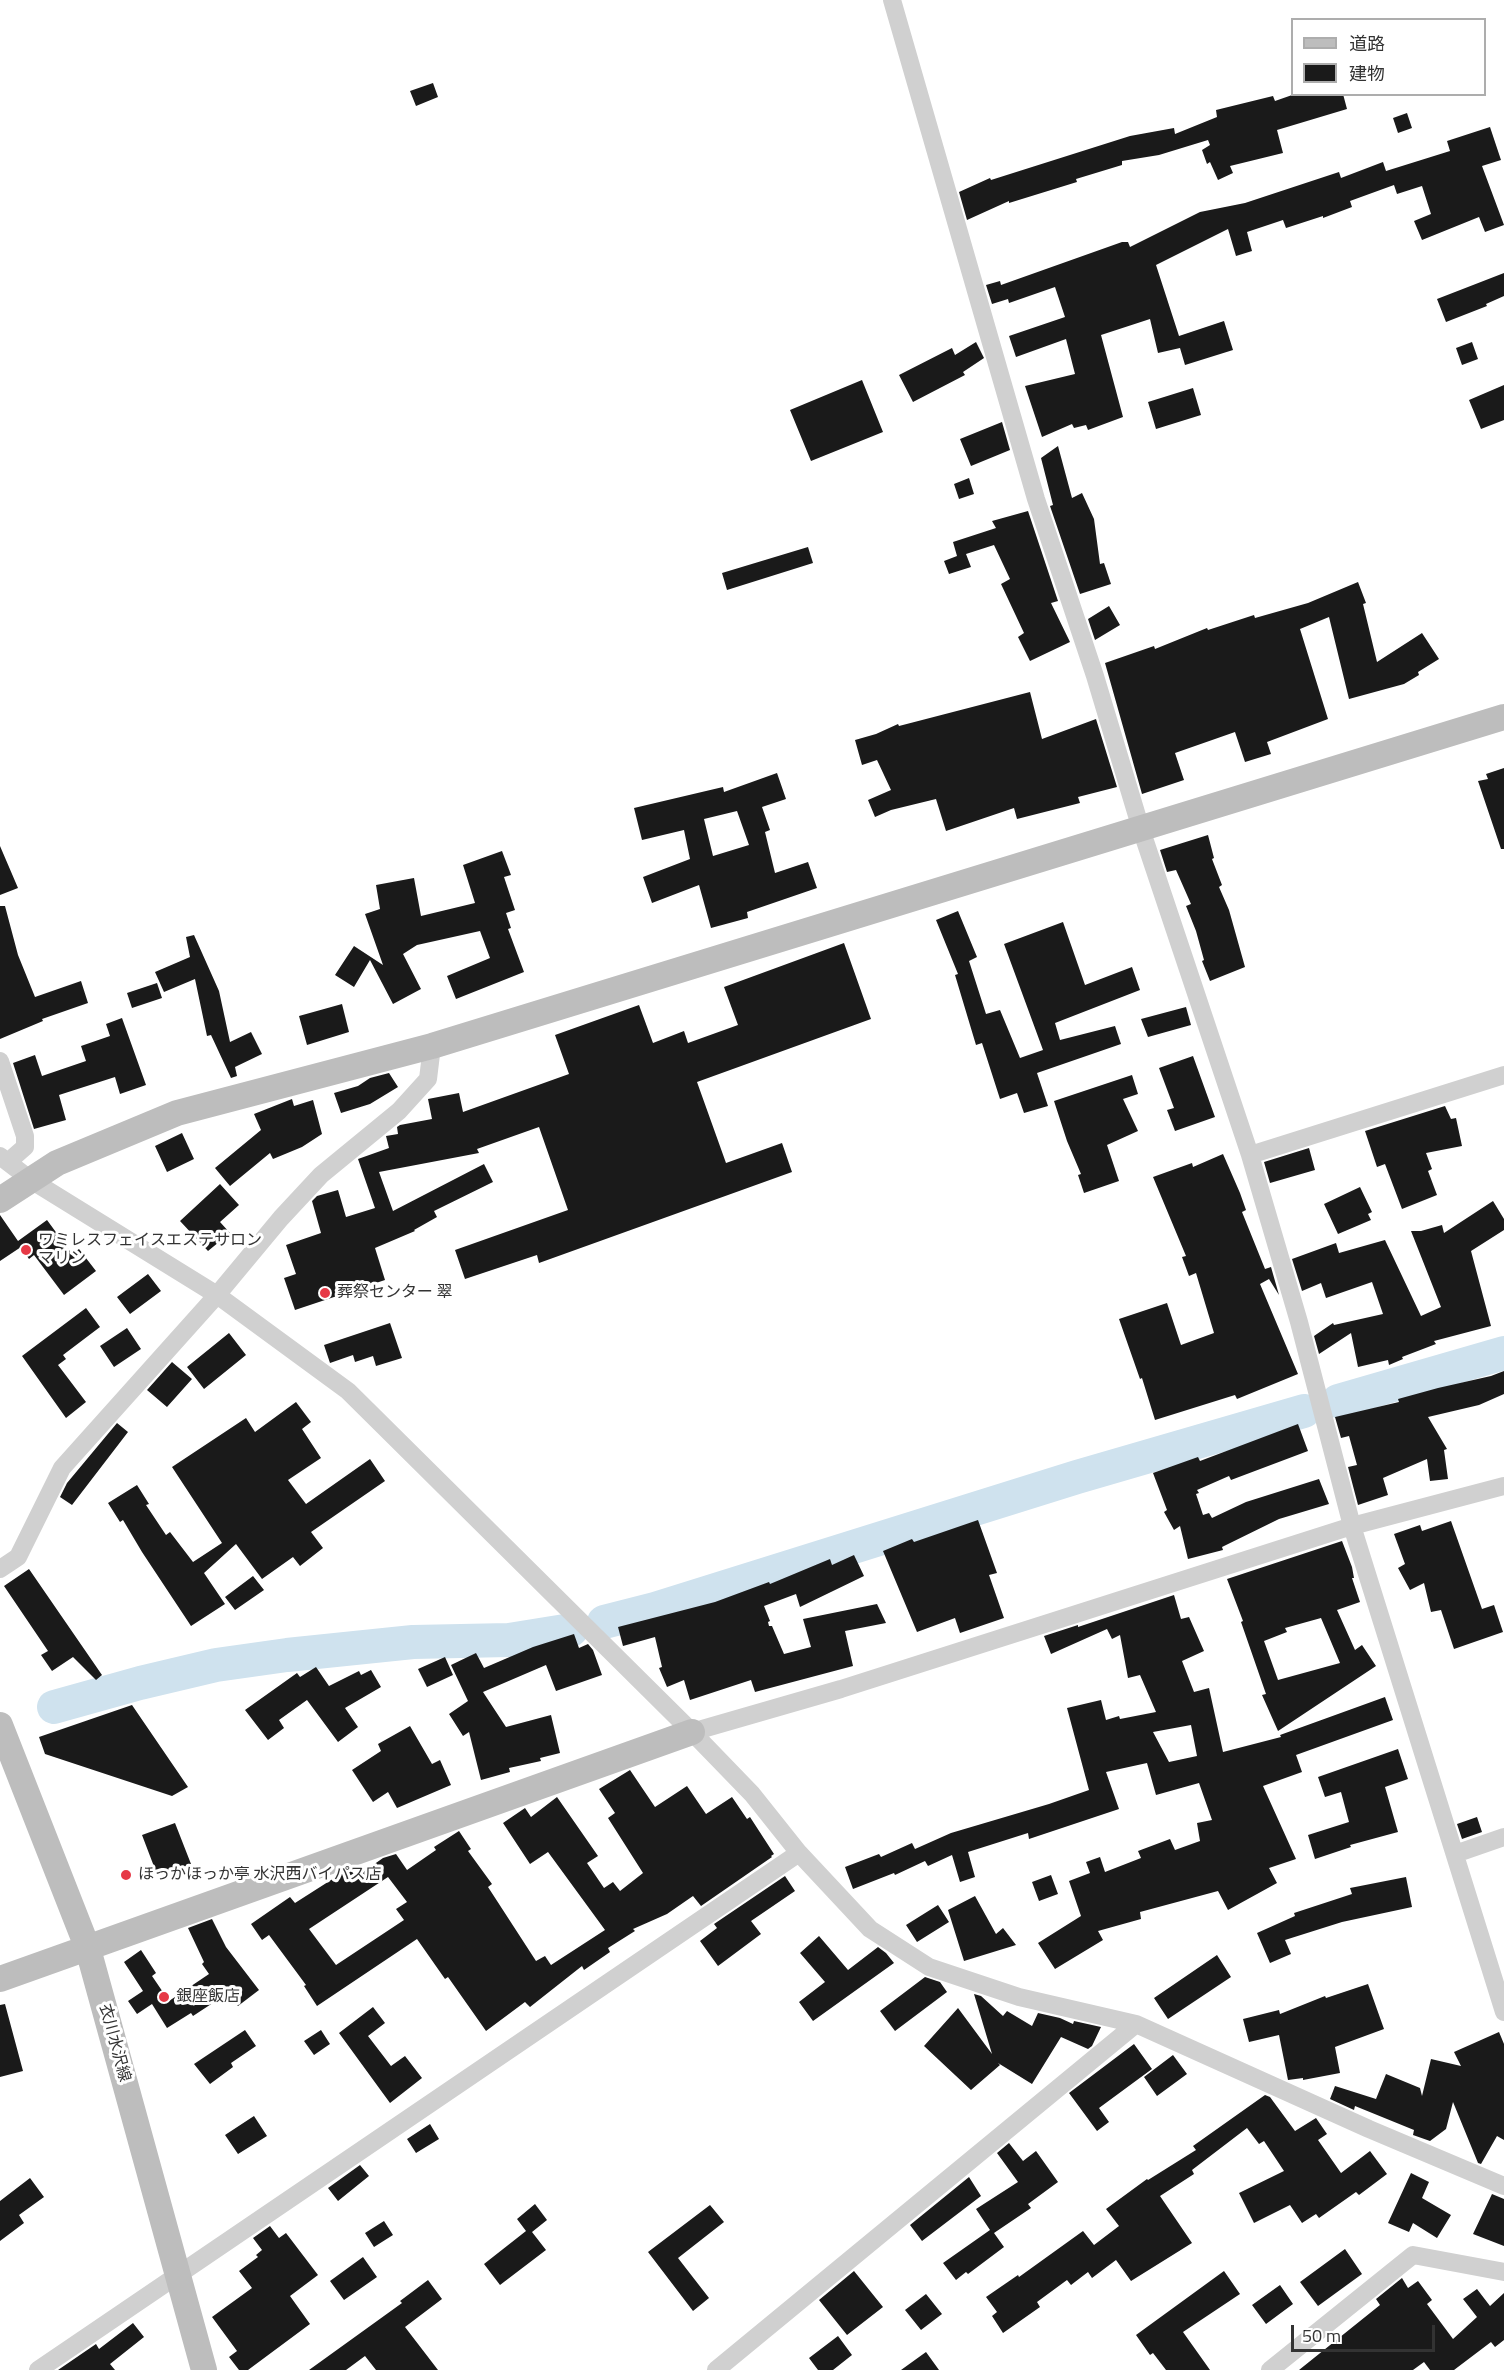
<!DOCTYPE html>
<meta charset="utf-8">
<style>
body{margin:0}
#map{position:relative;width:1504px;height:2370px;overflow:hidden;background:#fff;font-family:"Titillium Web","Noto Sans JP",sans-serif}
canvas{display:block}
.legend{position:absolute;left:1291px;top:18px;width:195px;height:78px;box-sizing:border-box;background:#fff;border:2px solid #adadad;margin:0;padding:8px 10px;list-style:none;font-size:18px;color:#333}
.legend li{display:flex;align-items:center;gap:12px;height:30px}
.legend b{width:30px;border:2px solid #adadad}
.scale{position:absolute;left:1291px;top:2325px;width:144px;height:27px;box-sizing:border-box;border:3px solid #333;border-top:0;padding-left:8px;font-size:18px;line-height:21px;white-space:nowrap;color:#333;-webkit-text-stroke:4px #fff;paint-order:stroke}
</style>
<div id="map">
<canvas width="1504" height="2370"></canvas>
<ul class="legend">
<li><b style="height:8px;background:#bdbdbd"></b>道路</li>
<li><b style="height:16px;background:#1a1a1a"></b>建物</li>
</ul>
<div class="scale">50 m</div>
</div>
<script>
const context = document.querySelector('canvas').getContext('2d');
context.lineJoin = 'round';
const poly = rows => new Path2D(rows.map(r => 'M' + r).join(''));
function stroke(path, color, width, dash) { context.strokeStyle = color; context.lineWidth = width; context.lineCap = dash ? 'butt' : 'round'; context.setLineDash(dash || []); context.stroke(path); }
function fill(path, color) { context.fillStyle = color; context.fill(path, 'evenodd'); }
function drawText(font, color, halo, rows, align = 'center') {
  context.font = font + ' "Titillium Web","Noto Sans JP",sans-serif'; context.lineWidth = 6; context.setLineDash([]); context.textBaseline = 'middle'; context.strokeStyle = halo; context.fillStyle = color; for (const [text, x, y, turn = 0] of rows) {
    context.save(); context.translate(x, y); context.rotate((+turn || 0) * Math.PI / 180); context.textAlign = isNaN(turn) ? turn : align; if (halo) context.strokeText(text, 0, 0); context.fillText(text, 0, 0); context.restore();
  }
}
stroke(poly([
 [1338,1401,1504,1353],
 [604,1622,655,1609,1077,1477,1304,1411],
 [54,1707,140,1683,216,1665,287,1655,413,1642,509,1640,571,1630]
]), '#cfe2ee', 34);
fill(poly([
 [433,83,438,97,416,106,410,91],
 [1295,94,1343,94,1347,109,1277,130,1283,153,1230,166,1233,173,1218,180,1210,162,1207,164,1202,150,1210,145,1208,140,1159,155,1122,161,1122,165,1076,179,1077,182,1009,203,1009,201,967,220,959,192,990,178,991,180,1130,136,1174,128,1175,134,1217,117,1216,110,1273,96,1275,101],
 [1407,113,1412,128,1398,133,1393,118],
 [1490,127,1501,160,1482,166,1504,225,1485,232,1479,217,1422,240,1414,221,1431,214,1422,186,1397,194,1394,185,1350,201,1352,207,1323,218,1323,216,1286,228,1283,220,1247,232,1252,251,1236,256,1228,229,1156,265,1179,336,1224,321,1233,350,1185,365,1180,348,1158,353,1150,319,1101,335,1123,417,1088,430,1086,425,1074,428,1072,424,1042,437,1025,386,1075,374,1066,339,1016,357,1009,336,1065,317,1055,287,1009,303,1008,299,992,304,986,285,1000,281,1001,285,1122,242,1128,242,1130,247,1200,212,1245,203,1339,172,1341,178,1383,162,1386,171,1450,151,1447,141],
 [1504,273,1504,296,1486,304,1487,306,1446,322,1437,299],
 [976,342,984,358,963,372,965,375,913,402,899,375,952,348,955,355],
 [1472,342,1478,359,1462,365,1456,348],
 [862,380,883,432,811,461,790,410],
 [1504,385,1504,420,1481,429,1469,400],
 [1193,388,1201,415,1156,429,1148,402],
 [1002,422,1010,450,971,466,960,439],
 [1058,446,1072,498,1082,493,1094,519,1100,564,1104,563,1111,584,1080,594,1050,506,1053,505,1041,458],
 [969,478,974,494,959,499,954,484],
 [1028,511,1058,601,1051,603,1070,642,1030,661,1018,637,1024,633,1001,584,1010,579,994,545,966,554,971,567,949,574,944,561,957,556,953,542,996,528,992,521],
 [808,547,813,563,727,590,722,573],
 [1358,582,1366,603,1363,604,1377,662,1422,633,1439,659,1418,672,1419,675,1404,684,1349,699,1329,617,1300,629,1328,719,1267,742,1271,754,1245,762,1235,732,1175,753,1184,780,1142,794,1105,663,1154,646,1155,649,1207,628,1208,630,1254,615,1255,618,1308,603],
 [1109,606,1120,625,1095,640,1088,619],
 [1030,692,1042,739,1096,719,1117,787,1078,797,1080,803,1017,819,1014,808,946,831,936,799,891,810,875,817,868,800,891,790,877,760,862,765,855,740,876,734,898,724,899,726],
 [1504,768,1504,849,1501,849,1478,781,1488,779,1486,774],
 [777,773,786,799,762,807,770,830,765,832,775,873,808,862,817,888,747,912,748,918,711,928,699,885,652,903,643,877,690,859,684,830,642,840,634,808,723,787,724,792],
 [737,811,749,845,713,856,704,819],
 [1208,835,1214,858,1212,859,1222,885,1219,887,1229,910,1245,967,1210,981,1202,961,1204,960,1196,931,1186,906,1191,904,1176,870,1167,872,1160,850],
 [0,846,18,888,0,895],
 [502,851,511,875,504,877,515,910,506,913,511,928,508,929,524,972,456,999,447,976,490,958,480,931,417,945,403,954,421,989,393,1004,370,960,354,987,335,975,354,946,383,965,365,914,380,909,376,885,414,878,421,916,475,903,463,865],
 [0,906,5,906,18,955,35,997,81,981,88,1003,42,1019,43,1021,0,1039],
 [958,911,977,957,969,961,986,1014,1000,1010,1020,1058,1043,1050,1004,944,1063,922,1085,985,1132,967,1140,990,1055,1023,1060,1040,1115,1026,1121,1044,1037,1073,1048,1106,1024,1113,1017,1093,1000,1099,982,1043,976,1045,955,975,958,974,936,920],
 [194,935,219,991,230,1042,251,1032,262,1054,235,1067,237,1076,231,1078,211,1035,207,1036,195,979,164,992,155,972,190,957,186,937],
 [844,943,871,1019,697,1082,726,1163,782,1143,792,1172,539,1263,537,1255,465,1279,455,1250,568,1210,539,1127,477,1149,479,1153,379,1172,393,1211,484,1164,493,1182,434,1211,437,1217,414,1230,415,1231,375,1248,385,1280,295,1310,284,1278,296,1274,286,1245,321,1233,312,1201,317,1196,338,1190,346,1217,375,1208,358,1159,389,1148,386,1136,398,1134,397,1127,400,1125,432,1119,428,1099,459,1093,463,1112,569,1074,555,1035,639,1005,653,1043,684,1031,688,1043,738,1025,724,987],
 [157,983,162,998,132,1008,127,993],
 [342,1004,349,1032,307,1045,299,1016],
 [1186,1007,1191,1025,1148,1037,1141,1019],
 [122,1018,146,1085,120,1094,115,1077,59,1095,66,1120,34,1129,13,1063,35,1055,42,1076,86,1061,81,1046,110,1036,106,1024],
 [1193,1056,1215,1117,1175,1131,1167,1110,1174,1108,1159,1068],
 [389,1073,398,1087,370,1104,341,1113,334,1093,358,1086,370,1078],
 [1132,1075,1138,1094,1123,1099,1138,1131,1107,1145,1119,1181,1084,1193,1078,1175,1081,1174,1067,1141,1054,1101],
 [292,1099,294,1106,313,1100,322,1134,302,1147,273,1159,270,1153,230,1186,215,1168,261,1130,254,1114],
 [1445,1106,1451,1119,1456,1118,1462,1146,1426,1153,1432,1169,1428,1171,1437,1195,1402,1209,1385,1164,1377,1167,1365,1131],
 [182,1133,194,1159,167,1172,155,1146],
 [1309,1148,1315,1170,1270,1183,1264,1162],
 [1223,1154,1240,1193,1246,1210,1242,1212,1265,1269,1271,1267,1279,1295,1269,1279,1260,1284,1298,1374,1237,1399,1235,1395,1155,1420,1142,1378,1140,1379,1119,1319,1167,1303,1181,1345,1214,1333,1196,1273,1189,1276,1182,1257,1186,1256,1153,1177,1192,1163,1193,1167],
 [220,1184,239,1205,220,1222,230,1233,208,1251,180,1221],
 [1360,1187,1372,1212,1368,1214,1371,1220,1338,1234,1324,1204],
 [1493,1201,1504,1219,1504,1230,1471,1251,1491,1326,1434,1341,1436,1344,1402,1357,1403,1359,1389,1365,1388,1360,1358,1367,1351,1333,1319,1354,1314,1336,1333,1323,1334,1325,1383,1314,1372,1282,1326,1298,1321,1283,1302,1291,1292,1259,1336,1243,1339,1253,1385,1240,1421,1316,1441,1307,1411,1231,1421,1231,1442,1225,1444,1233],
 [0,1215,18,1241,47,1220,72,1254,79,1249,96,1271,64,1295,34,1255,29,1259,21,1247,0,1261],
 [148,1274,161,1291,130,1314,117,1297],
 [86,1308,100,1327,63,1355,66,1359,58,1365,86,1402,66,1418,22,1356],
 [390,1323,402,1358,376,1366,373,1356,355,1362,353,1355,330,1363,324,1345],
 [127,1328,141,1349,114,1367,100,1346],
 [229,1333,246,1355,204,1389,187,1367],
 [172,1362,192,1379,167,1407,147,1390],
 [1504,1371,1504,1394,1479,1405,1428,1417,1447,1449,1444,1450,1448,1479,1430,1481,1427,1459,1383,1478,1388,1495,1358,1505,1348,1467,1357,1465,1349,1436,1341,1438,1335,1417,1399,1402,1398,1399,1438,1388,1491,1376],
 [296,1402,311,1422,302,1429,321,1458,288,1480,306,1504,370,1459,385,1481,311,1532,323,1548,300,1566,293,1557,262,1579,236,1544,204,1573,225,1604,191,1626,142,1552,123,1520,120,1522,108,1503,137,1485,149,1504,146,1505,166,1535,170,1532,193,1562,222,1543,172,1467,246,1418,255,1432],
 [117,1423,128,1432,72,1505,60,1497,67,1483],
 [1298,1424,1308,1451,1231,1480,1229,1476,1197,1490,1199,1493,1196,1494,1203,1515,1209,1513,1212,1518,1246,1502,1319,1479,1329,1504,1279,1519,1222,1547,1223,1550,1188,1559,1180,1526,1174,1530,1164,1512,1167,1510,1153,1473,1198,1457,1200,1461],
 [978,1520,997,1573,989,1575,1004,1618,960,1633,955,1618,917,1632,883,1551,912,1539,914,1542],
 [1451,1521,1482,1609,1494,1605,1503,1632,1454,1649,1441,1610,1431,1612,1424,1583,1410,1590,1398,1568,1405,1564,1394,1534,1420,1525,1422,1531],
 [1342,1541,1352,1567,1354,1578,1352,1578,1360,1602,1337,1610,1355,1650,1362,1645,1376,1666,1278,1731,1262,1695,1266,1694,1241,1622,1243,1621,1227,1579],
 [1321,1618,1340,1663,1278,1680,1264,1641,1287,1632,1285,1628],
 [854,1555,864,1576,800,1607,796,1594,764,1606,770,1621,768,1622,769,1626,772,1626,784,1654,811,1647,803,1619,877,1604,886,1623,845,1631,853,1666,755,1692,751,1680,690,1700,684,1680,667,1687,659,1668,662,1667,655,1637,623,1646,618,1627,715,1602,769,1582,770,1584,830,1559,832,1565],
 [29,1569,102,1675,96,1680,73,1657,52,1671,41,1655,48,1651,4,1586],
 [253,1576,264,1590,235,1610,225,1597],
 [1174,1595,1181,1619,1189,1617,1204,1651,1182,1661,1194,1692,1209,1688,1223,1752,1281,1737,1280,1735,1385,1697,1393,1720,1296,1755,1302,1772,1263,1786,1296,1859,1269,1868,1277,1883,1228,1910,1218,1891,1140,1912,1141,1919,1098,1931,1103,1940,1055,1969,1038,1943,1081,1916,1069,1881,1090,1873,1086,1862,1100,1857,1105,1872,1141,1858,1138,1851,1170,1839,1175,1850,1200,1841,1197,1823,1212,1820,1199,1783,1156,1795,1147,1763,1106,1772,1119,1809,1029,1839,1028,1833,968,1852,975,1877,960,1882,952,1855,928,1866,925,1861,895,1875,894,1873,853,1889,845,1867,879,1854,881,1857,912,1843,915,1849,951,1833,1049,1804,1089,1790,1067,1708,1101,1700,1106,1720,1119,1716,1120,1719,1156,1712,1140,1675,1128,1678,1120,1635,1112,1639,1107,1629,1051,1654,1044,1636,1078,1625,1078,1627],
 [1191,1725,1197,1756,1169,1762,1153,1732],
 [574,1634,579,1648,588,1644,593,1650,602,1675,556,1691,546,1665,483,1692,506,1727,551,1715,560,1753,540,1758,541,1761,509,1768,510,1772,481,1780,469,1732,463,1736,449,1714,468,1701,451,1665,476,1653,484,1668,533,1647],
 [445,1657,453,1675,427,1687,418,1669],
 [316,1667,329,1686,359,1671,361,1675,371,1670,381,1687,345,1708,358,1727,338,1742,307,1700,279,1720,284,1728,268,1740,245,1710,297,1673,300,1677],
 [132,1705,188,1787,172,1796,45,1754,39,1737],
 [410,1726,432,1764,440,1760,451,1785,397,1808,388,1792,373,1802,352,1770,381,1751,378,1744],
 [1398,1749,1408,1779,1385,1787,1398,1832,1350,1845,1351,1847,1315,1859,1308,1835,1349,1822,1341,1792,1325,1797,1318,1777],
 [630,1770,655,1807,687,1786,706,1814,732,1797,747,1819,750,1817,774,1854,771,1856,772,1857,701,1906,693,1896,667,1914,633,1929,635,1931,608,1948,610,1952,584,1970,582,1966,530,2007,525,2002,486,2031,448,1977,445,1979,417,1939,317,2006,304,1986,306,1985,269,1935,262,1940,251,1924,290,1897,295,1903,342,1873,351,1870,356,1877,383,1858,396,1854,407,1870,436,1850,434,1847,459,1831,471,1849,468,1851,492,1884,488,1887,536,1961,545,1956,551,1965,605,1930,548,1852,530,1864,503,1823,525,1808,531,1817,557,1797,598,1856,587,1863,604,1888,613,1882,620,1891,643,1873,608,1818,615,1813,599,1789],
 [388,1877,407,1902,396,1909,404,1920,336,1965,309,1929],
 [1477,1817,1482,1832,1462,1839,1457,1824],
 [175,1823,191,1864,158,1877,142,1835],
 [1051,1875,1058,1894,1039,1901,1032,1882],
 [785,1876,795,1891,751,1921,761,1934,718,1966,700,1941,717,1928,714,1924],
 [1406,1877,1412,1907,1342,1922,1285,1940,1291,1954,1270,1963,1257,1933,1295,1916,1294,1913,1352,1894,1350,1888],
 [975,1896,996,1934,1003,1928,1016,1945,964,1961,948,1910],
 [938,1905,949,1922,917,1942,906,1925],
 [212,1919,226,1947,259,1990,238,2006,228,1993,193,2016,191,2013,167,2028,152,2004,137,2014,128,2001,143,1991,124,1962,141,1950,156,1973,152,1976,169,2001,209,1974,202,1964,204,1962,188,1928],
 [819,1936,848,1970,878,1947,886,1953,894,1963,813,2021,799,2002,825,1982,800,1953],
 [1217,1955,1231,1977,1168,2019,1154,1998],
 [925,1977,940,1982,947,1992,895,2031,880,2011],
 [1368,1984,1384,2029,1335,2047,1340,2073,1303,2080,1303,2078,1288,2080,1279,2035,1249,2042,1243,2019,1279,2010,1280,2014,1325,1996,1326,1998],
 [974,1994,981,1996,1003,2016,1007,2011,1032,2026,1038,2013,1060,2018,1073,2024,1074,2021,1101,2027,1092,2046,1088,2049,1061,2037,1032,2084,998,2063,1000,2065,971,2090,924,2046,958,2008,992,2054],
 [5,2004,23,2071,0,2077,0,2005],
 [373,2007,385,2023,368,2036,391,2066,405,2056,422,2078,390,2103,339,2033],
 [245,2030,256,2046,231,2063,233,2067,210,2084,194,2064],
 [321,2030,330,2044,314,2055,304,2041],
 [1499,2032,1504,2044,1504,2140,1497,2136,1481,2164,1478,2163,1453,2102,1446,2129,1430,2141,1413,2135,1414,2130,1355,2106,1354,2110,1330,2099,1335,2086,1376,2099,1386,2074,1420,2088,1422,2096,1431,2059,1461,2066,1454,2052],
 [1134,2044,1152,2069,1099,2108,1109,2122,1097,2131,1069,2093],
 [1173,2055,1187,2074,1157,2096,1144,2077],
 [1265,2095,1270,2097,1295,2131,1316,2118,1327,2134,1318,2140,1341,2173,1370,2151,1387,2174,1359,2195,1356,2192,1319,2218,1316,2214,1302,2223,1290,2205,1254,2223,1239,2193,1284,2171,1264,2141,1259,2144,1247,2128,1192,2170,1194,2174,1160,2196,1192,2243,1131,2281,1116,2260,1092,2278,1088,2272,1071,2285,1067,2280,1037,2302,1040,2307,1003,2333,992,2316,997,2312,986,2297,1018,2275,1019,2277,1083,2231,1094,2245,1119,2226,1106,2209,1147,2179,1148,2180,1196,2150,1193,2146],
 [254,2116,267,2136,238,2154,225,2135],
 [430,2124,439,2139,416,2153,407,2139],
 [1009,2143,1023,2161,1036,2151,1058,2182,1028,2204,1031,2208,994,2233,1004,2247,968,2274,966,2272,956,2280,943,2263,990,2230,976,2209,1018,2182,997,2153],
 [360,2165,369,2176,338,2201,328,2188],
 [1411,2173,1429,2182,1422,2198,1451,2215,1437,2238,1413,2223,1409,2232,1388,2223],
 [969,2177,981,2196,922,2241,910,2225],
 [30,2178,44,2197,19,2215,24,2223,0,2241,0,2201],
 [1492,2194,1504,2199,1504,2246,1473,2234],
 [535,2204,547,2220,532,2232,546,2250,500,2285,484,2264,526,2231,517,2219],
 [710,2205,724,2222,678,2258,709,2298,693,2311,648,2252],
 [384,2221,393,2235,374,2247,365,2233],
 [270,2226,279,2238,286,2233,318,2275,290,2296,310,2324,248,2370,239,2370,229,2357,237,2351,212,2317,252,2288,239,2271,258,2257,256,2255,262,2250,253,2238],
 [1345,2249,1362,2274,1318,2306,1300,2282],
 [363,2257,377,2277,344,2300,330,2281],
 [854,2271,883,2307,847,2335,819,2300],
 [1224,2271,1240,2294,1183,2332,1210,2370,1166,2370,1153,2353,1150,2355,1136,2335],
 [1402,2278,1408,2288,1418,2281,1432,2300,1427,2304,1453,2339,1477,2317,1463,2299,1477,2289,1490,2306,1504,2293,1504,2340,1495,2347,1491,2342,1454,2370,1430,2370,1424,2362,1413,2370,1299,2370,1380,2305,1376,2299],
 [428,2280,442,2299,405,2327,438,2370,376,2370,365,2356,346,2370,309,2370,402,2303,400,2301],
 [1280,2285,1293,2304,1266,2324,1252,2305],
 [926,2294,942,2314,921,2330,905,2310],
 [133,2323,144,2337,110,2364,115,2370,58,2370,96,2344,99,2349],
 [838,2336,852,2355,833,2370,818,2370,809,2358],
 [926,2352,939,2370,901,2370]
]), '#1a1a1a');
stroke(poly([
 [892,0,1036,499,1095,676,1141,829,1250,1155,1299,1322,1352,1526,1504,2012],
 [0,1061,25,1136,25,1147,9,1161],
 [1250,1155,1504,1075],
 [0,1156,31,1180,217,1295,348,1391,692,1732,752,1794,799,1853,870,1929,929,1967,1019,1997,1136,2024,1369,2129,1504,2186],
 [0,1569,18,1557,62,1468,217,1295,281,1218,321,1175,399,1111,428,1079,432,1046],
 [692,1732,841,1689,1352,1526,1504,1486],
 [1455,1854,1504,1837],
 [38,2370,799,1853],
 [716,2370,1136,2024],
 [1270,2370,1413,2255,1504,2272]
]), '#d0d0d0', 18);
stroke(poly([
 [0,1200,57,1163,177,1113,432,1046,1504,717],
 [0,1725,88,1949,204,2370],
 [0,1979,692,1732]
]), '#bdbdbd', 26);
for (const [x, y, r, color] of [
 [26,1250,6,"#e63946"],
 [325,1293,6,"#e63946"],
 [126,1875,6,"#e63946"],
 [164,1997,6,"#e63946"]
]) { const dot = new Path2D(); dot.arc(x, y, r, 0, 2 * Math.PI); context.fillStyle = color; context.fill(dot); stroke(dot, '#fff', 2); }
drawText('16px', '#333', '#fff', [
 ["ワミレスフェイスエステサロン",38,1241],
 ["マリン",38,1259],
 ["葬祭センター 翠",337,1293],
 ["ほっかほっか亭 水沢西バイパス店",138,1875],
 ["銀座飯店",176,1997]
], 'left');
drawText('16px', '#333', '#fff', [
 ["衣川水沢線",114,2043,75]
]);
</script>
